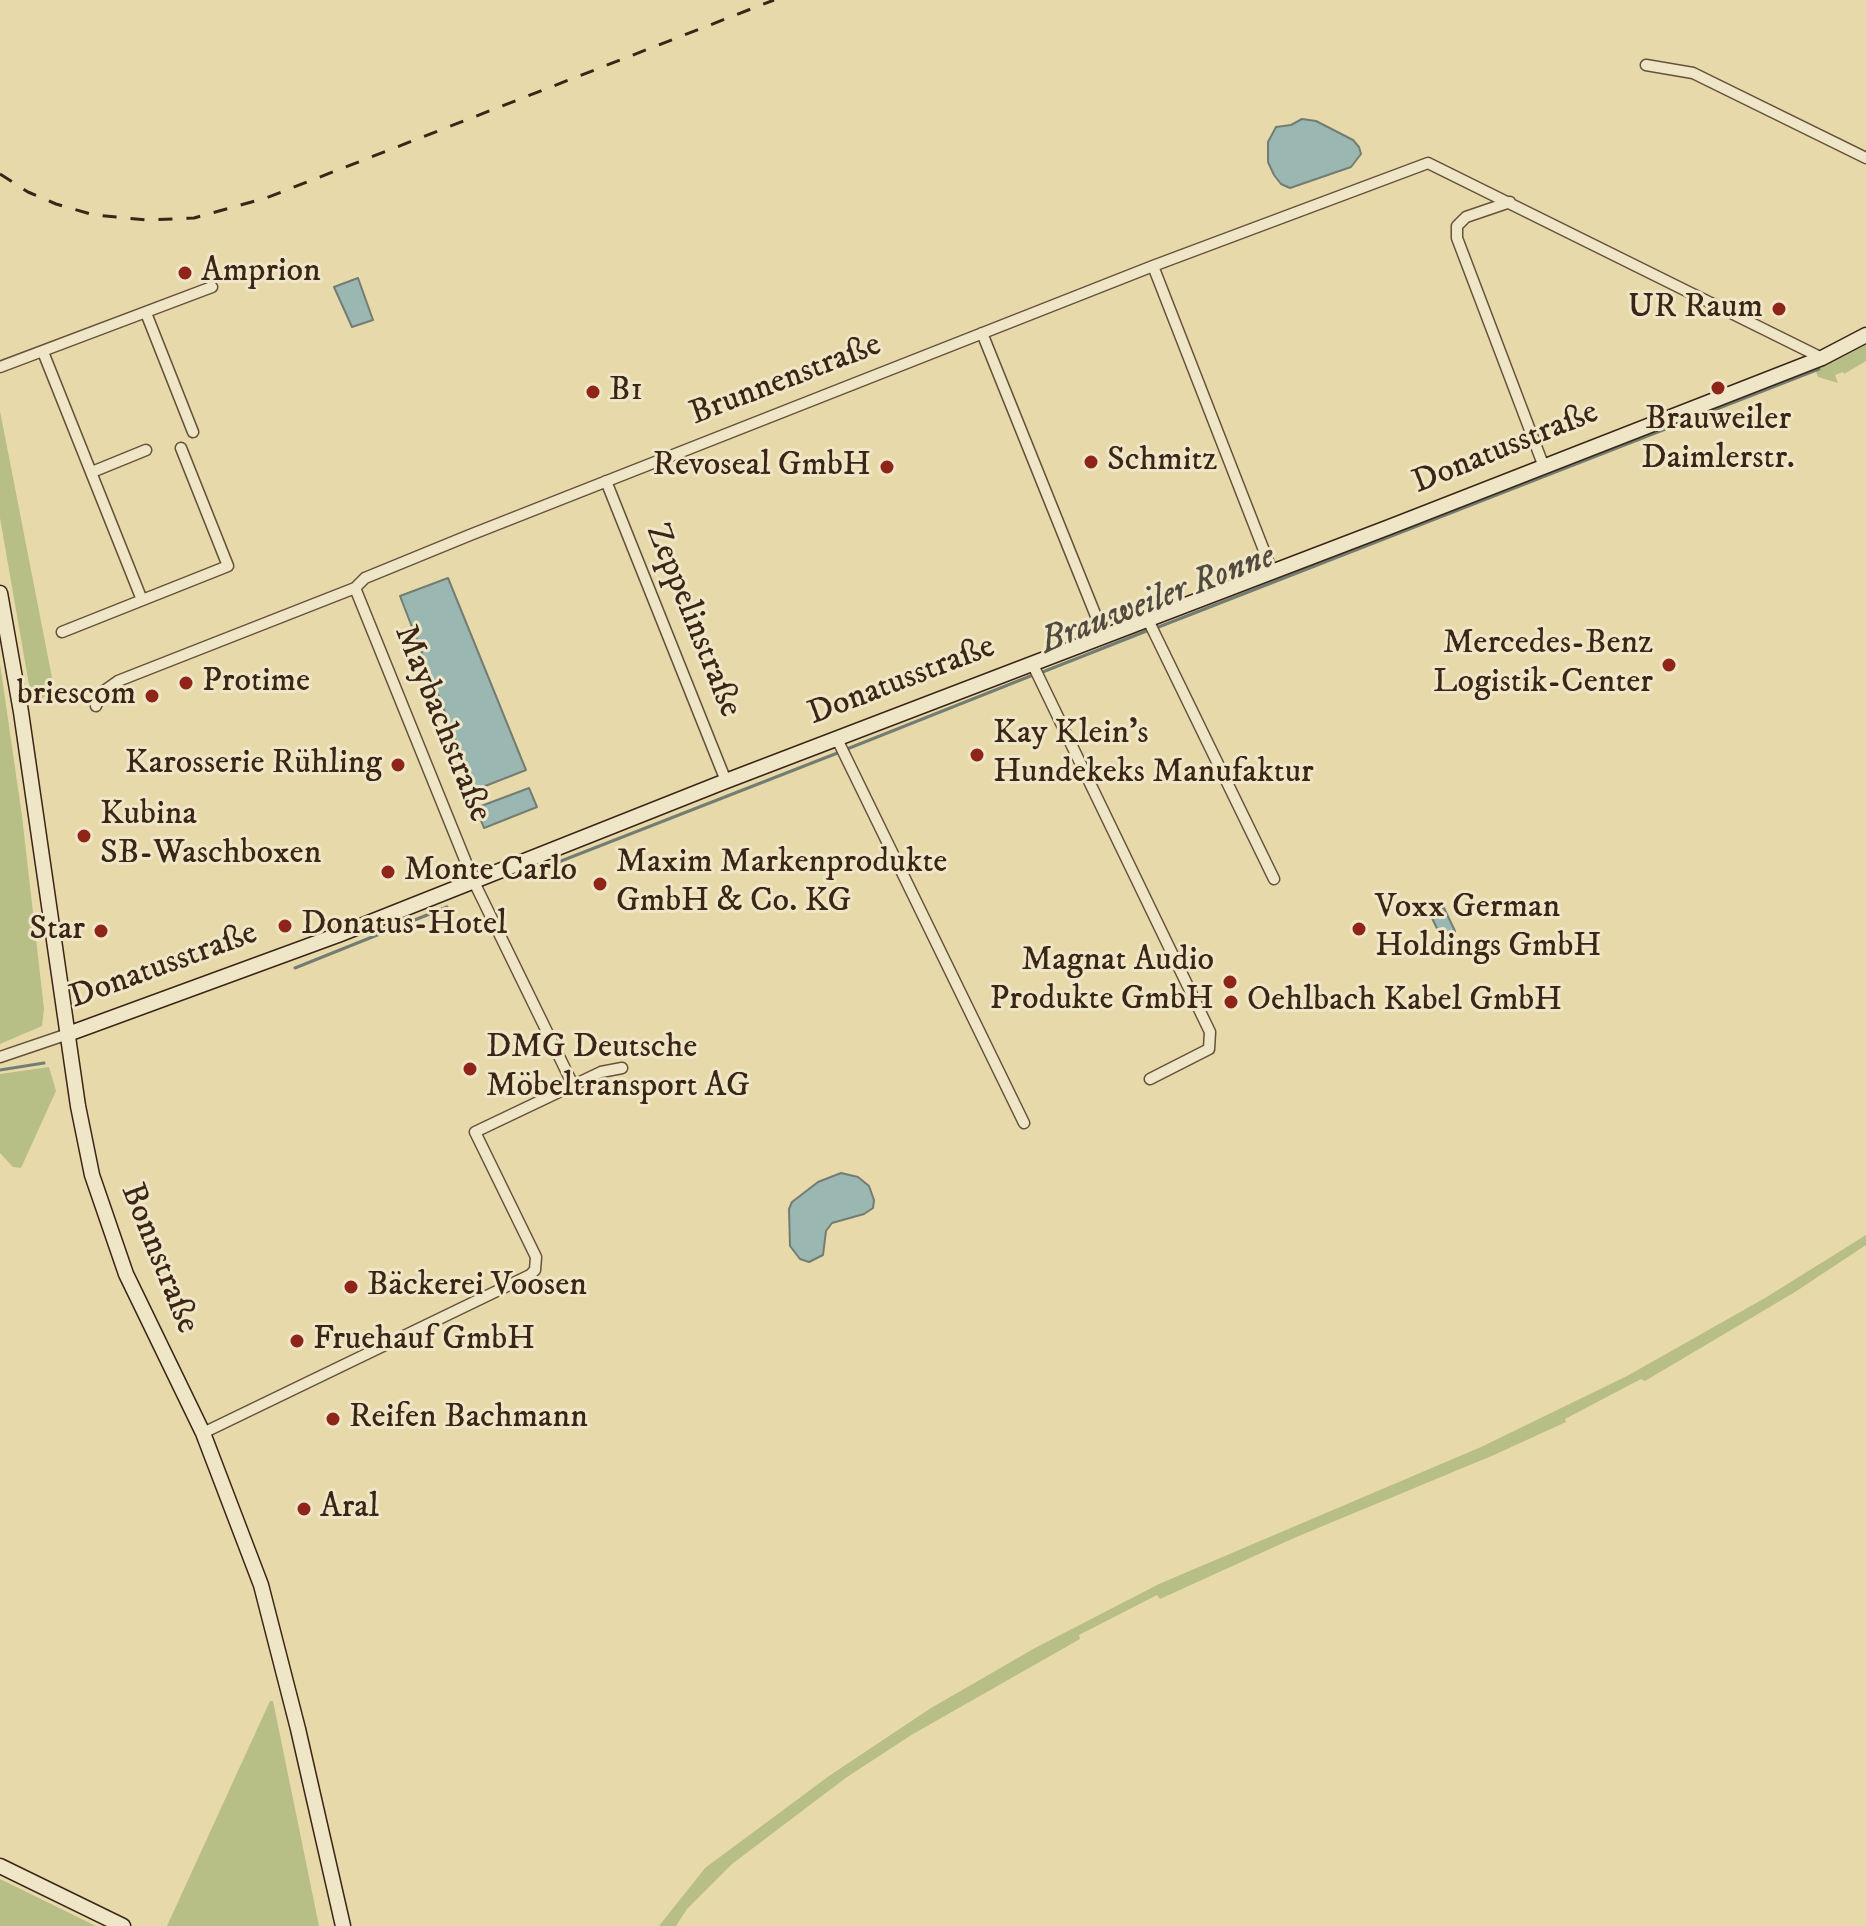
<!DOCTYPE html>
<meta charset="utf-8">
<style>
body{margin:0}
canvas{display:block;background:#e7d9a9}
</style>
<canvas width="1866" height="1926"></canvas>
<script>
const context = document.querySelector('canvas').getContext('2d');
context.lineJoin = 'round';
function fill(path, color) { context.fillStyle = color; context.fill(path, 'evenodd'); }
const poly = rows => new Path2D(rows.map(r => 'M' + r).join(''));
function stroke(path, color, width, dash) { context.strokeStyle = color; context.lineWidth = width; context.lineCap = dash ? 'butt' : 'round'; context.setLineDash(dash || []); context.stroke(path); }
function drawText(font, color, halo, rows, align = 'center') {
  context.font = font + ' "IM FELL DW Pica",serif'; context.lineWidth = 6; context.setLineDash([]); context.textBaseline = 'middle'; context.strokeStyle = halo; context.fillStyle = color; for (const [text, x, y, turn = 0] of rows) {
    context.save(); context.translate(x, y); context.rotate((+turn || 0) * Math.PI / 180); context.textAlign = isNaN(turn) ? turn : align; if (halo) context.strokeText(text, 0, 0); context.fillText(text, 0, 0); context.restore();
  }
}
fill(poly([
 [1866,340,1866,361,1844,374,1843,372,1835,375,1838,383,1818,377,1814,366],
 [0,411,55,693,32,702,0,518],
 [0,664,22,816,44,1009,42,1026,0,1044],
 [49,1067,56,1091,21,1168,13,1167,0,1153,0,1074],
 [1866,1235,1866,1245,1795,1292,1645,1381,1641,1379,1565,1419,1566,1422,1494,1455,1294,1538,1160,1599,1157,1595,1079,1635,1080,1639,913,1734,847,1777,732,1864,687,1909,676,1926,659,1926,705,1868,829,1776,931,1708,1035,1648,1159,1584,1481,1447,1627,1376,1765,1298],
 [270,1701,273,1701,319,1926,167,1926],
 [0,1879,96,1926,0,1926]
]), '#b8bf86');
const water = poly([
 [1302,119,1316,121,1353,140,1359,147,1361,154,1351,167,1290,188,1281,184,1274,175,1268,162,1268,142,1276,127,1291,125,1302,119],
 [358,278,373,320,352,327,334,287,358,278],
 [448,578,526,770,475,790,400,596,448,578],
 [529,788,537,807,484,828,476,808,529,788],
 [1437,907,1444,908,1455,931,1455,937,1450,942,1443,941,1431,916,1432,911,1437,907],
 [841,1173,858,1177,869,1186,874,1200,873,1208,864,1214,832,1223,826,1231,823,1255,809,1262,800,1259,790,1246,789,1209,792,1202,818,1182,841,1173]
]);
fill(water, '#9ab8b1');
stroke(water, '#747d73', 2);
stroke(poly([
 [1156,628,1819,369],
 [1040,673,1149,630],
 [847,749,1033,675],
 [515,879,840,752],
 [295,968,447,907],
 [0,1070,44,1063]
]), '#747d73', 3);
const street = poly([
 [1646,65,1693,73,1866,158],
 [1510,202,1466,217,1457,226,1457,238,1544,467],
 [1153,266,1272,571],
 [146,313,193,432],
 [982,333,1104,636],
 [43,352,142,600],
 [0,367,212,287],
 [92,472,146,450],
 [606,481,726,781],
 [355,588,474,882,573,1085],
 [1148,620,1274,879],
 [62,632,228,566,181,448],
 [1032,663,1210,1032,1209,1049,1150,1079],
 [96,706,101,693,118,681,355,588,365,578,470,535,1153,266,1428,163,1822,358],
 [837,739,1024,1123],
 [0,1057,68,1034],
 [203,1433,530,1275,535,1270,536,1257,475,1132,601,1072,622,1068]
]);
const secondary = poly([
 [0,593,21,712,78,1106,92,1175,126,1274,203,1433,261,1585,298,1729,343,1926],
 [68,1034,338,935,726,781,1392,526,1822,358,1866,335],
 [0,1866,123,1926]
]);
stroke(street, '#66523c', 13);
stroke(secondary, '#3b2517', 17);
stroke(street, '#efe6c7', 10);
stroke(secondary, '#efe6c7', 14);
stroke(poly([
 [0,174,28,192,56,204,94,215,148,220,194,218,266,198,774,0]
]), '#3b2517', 3, [14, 14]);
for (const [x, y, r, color] of [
 [185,273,8,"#8f2418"],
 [1779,309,8,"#8f2418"],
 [1718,388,8,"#8f2418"],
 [593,392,8,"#8f2418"],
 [1091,462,8,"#8f2418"],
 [887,467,8,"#8f2418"],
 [1669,665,8,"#8f2418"],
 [186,683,8,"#8f2418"],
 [152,696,8,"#8f2418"],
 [977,755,8,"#8f2418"],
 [398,765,8,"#8f2418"],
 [84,836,8,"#8f2418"],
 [388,872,8,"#8f2418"],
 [600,884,8,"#8f2418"],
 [285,926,8,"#8f2418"],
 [1359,929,8,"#8f2418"],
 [101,931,8,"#8f2418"],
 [1230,982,8,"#8f2418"],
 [1231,1002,8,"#8f2418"],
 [470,1069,8,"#8f2418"],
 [351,1287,8,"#8f2418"],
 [297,1341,8,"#8f2418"],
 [333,1419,8,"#8f2418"],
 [304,1509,8,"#8f2418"]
]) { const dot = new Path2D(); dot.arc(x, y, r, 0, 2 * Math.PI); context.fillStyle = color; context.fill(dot); stroke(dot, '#efe6c7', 3); }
drawText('34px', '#3b2517', '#efe6c7', [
 ["Amprion",201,273],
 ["UR Raum",1763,309,"right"],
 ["B1",609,392],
 ["Brauweiler",1718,421,"center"],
 ["Daimlerstr.",1718,460,"center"],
 ["Schmitz",1107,462],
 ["Revoseal GmbH",871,467,"right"],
 ["Mercedes-Benz",1653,645,"right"],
 ["Logistik-Center",1653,684,"right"],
 ["Protime",202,683],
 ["briescom",136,696,"right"],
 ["Kay Klein's",993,735],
 ["Hundekeks Manufaktur",993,774],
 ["Karosserie Rühling",382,765,"right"],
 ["Kubina",100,816],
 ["SB-Waschboxen",100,855],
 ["Maxim Markenprodukte",616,864],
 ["GmbH & Co. KG",616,903],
 ["Monte Carlo",404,872],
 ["Voxx German",1375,909],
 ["Holdings GmbH",1375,948],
 ["Donatus-Hotel",301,926],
 ["Star",85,931,"right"],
 ["Magnat Audio",1214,962,"right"],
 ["Produkte GmbH",1214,1001,"right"],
 ["Oehlbach Kabel GmbH",1247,1002],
 ["DMG Deutsche",486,1049],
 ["Möbeltransport AG",486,1088],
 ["Bäckerei Voosen",367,1287],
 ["Fruehauf GmbH",313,1341],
 ["Reifen Bachmann",349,1419],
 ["Aral",320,1509]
], 'left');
drawText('34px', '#3b2517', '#efe6c7', [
 ["Brunnenstraße",786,381,-21],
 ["Donatusstraße",1506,449,-22],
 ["Zeppelinstraße",692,621,68],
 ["Donatusstraße",902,682,-21],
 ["Maybachstraße",441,724,68],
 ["Donatusstraße",164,967,-20],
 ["Bonnstraße",158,1259,68]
]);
drawText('italic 36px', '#534a3e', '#efe6c7', [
 ["Brauweiler Ronne",1158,601,-21]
]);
</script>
